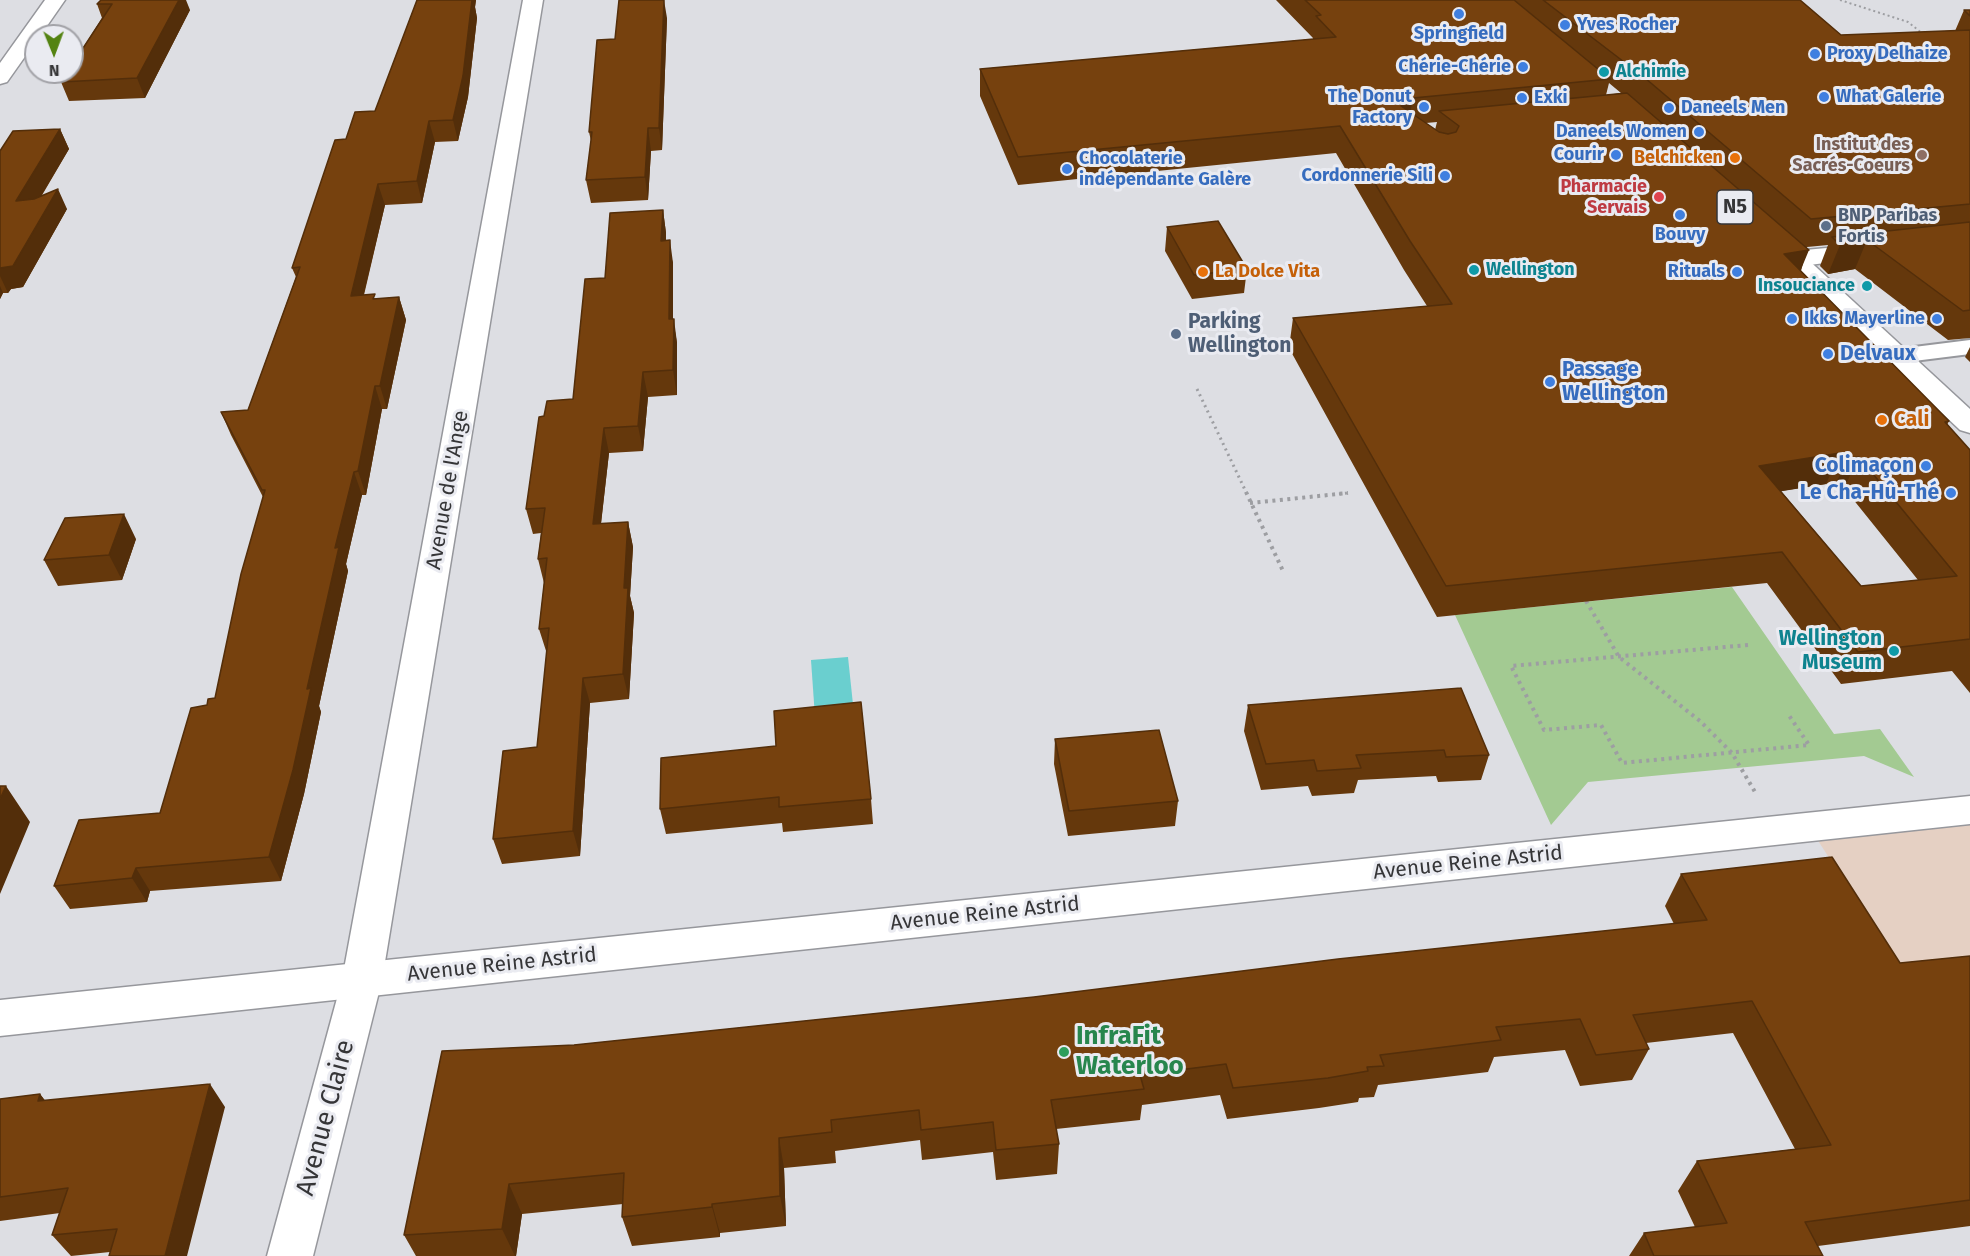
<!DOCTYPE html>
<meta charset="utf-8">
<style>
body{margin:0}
#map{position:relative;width:1970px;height:1256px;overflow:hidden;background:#dddee3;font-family:"Fira Sans",sans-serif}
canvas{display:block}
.north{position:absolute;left:24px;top:24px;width:60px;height:60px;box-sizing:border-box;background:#eaebf1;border:2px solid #a2a2a7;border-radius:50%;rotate:179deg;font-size:16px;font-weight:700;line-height:24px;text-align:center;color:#353537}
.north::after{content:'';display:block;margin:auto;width:21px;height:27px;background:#548312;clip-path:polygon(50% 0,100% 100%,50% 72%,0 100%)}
</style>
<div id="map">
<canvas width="1970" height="1256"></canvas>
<div class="north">N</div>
</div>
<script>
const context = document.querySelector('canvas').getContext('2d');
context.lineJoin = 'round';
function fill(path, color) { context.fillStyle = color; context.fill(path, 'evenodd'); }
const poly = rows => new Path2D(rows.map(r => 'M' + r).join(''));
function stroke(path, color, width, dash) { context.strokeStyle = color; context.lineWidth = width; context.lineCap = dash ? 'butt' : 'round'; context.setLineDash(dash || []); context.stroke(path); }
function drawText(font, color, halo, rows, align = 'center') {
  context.font = font + ' "Fira Sans",sans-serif'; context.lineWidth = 6; context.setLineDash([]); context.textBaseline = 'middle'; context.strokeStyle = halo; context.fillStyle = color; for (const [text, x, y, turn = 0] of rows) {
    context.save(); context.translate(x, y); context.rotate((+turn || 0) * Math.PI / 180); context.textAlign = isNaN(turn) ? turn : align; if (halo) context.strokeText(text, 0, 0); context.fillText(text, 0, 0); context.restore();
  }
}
fill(poly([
 [1970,819,1970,1076,1815,836]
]), '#e5d0c3');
fill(poly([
 [1732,587,1834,734,1880,729,1914,777,1864,756,1588,782,1551,825,1455,615]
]), '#a3ca92');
fill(poly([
 [848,657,854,714,815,717,811,660]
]), '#6acfcf');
const pedestrian = poly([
 [1970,340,1970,354,1898,363,1890,361,1886,356,1890,351,1898,349,1970,340]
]);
const minor = poly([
 [45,0,65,0,40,36,36,36,36,41,7,82,0,84,0,63,45,0],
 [523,0,543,0,382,980,313,1256,267,1256,342,980,523,0],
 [1870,244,1879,246,1882,251,1879,256,1794,267,1785,264,1781,259,1785,254,1794,251,1870,244]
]);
const tertiary = poly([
 [1970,796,1970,824,0,1036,0,1000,1970,796]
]);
const primary = poly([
 [1768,229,1777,231,1970,409,1970,433,1960,430,1759,241,1756,236,1759,231,1768,229]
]);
stroke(pedestrian, '#96979c', 4);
stroke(minor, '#96979c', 3);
stroke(tertiary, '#96979c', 3);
stroke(primary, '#96979c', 3);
stroke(poly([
 [1840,0,1908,22,1923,34]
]), '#9d9ea2', 2, [2, 3]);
stroke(poly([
 [1197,389,1247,494],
 [1339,494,1348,493]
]), '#9d9ea2', 3, [2, 4]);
stroke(poly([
 [1246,492,1283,571],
 [1250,503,1348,493],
 [1586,601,1619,657,1700,721,1732,753,1755,792],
 [1748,645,1511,666,1544,730,1601,725,1622,763,1809,745,1788,714]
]), '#9d9ea2', 4, [3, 4.5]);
fill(pedestrian, '#fff');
fill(minor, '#fff');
fill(tertiary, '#fff');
fill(primary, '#fff');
fill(poly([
 [101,0,190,10,145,98,69,101,61,82,102,18,97,4],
 [417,0,476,0,475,7,477,18,468,97,458,141,435,142,422,203,385,205,364,295,376,299,399,297,406,320,387,409,382,409,366,495,362,495,346,564,348,571,319,706,321,712,304,794,281,881,150,891,147,902,70,909,54,886,160,813,207,705,215,698,263,497,231,435,221,412,248,410,296,277,292,268,346,139,375,111],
 [1276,0,1800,0,1841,35,1955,31,1964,10,1970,10,1970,338,1948,340,1855,269,1828,274,1820,266,1828,245,1807,247,1801,271,1949,421,1947,425,1970,450,1970,693,1952,671,1841,684,1767,583,1437,617,1289,348,1293,318,1427,306,1404,270,1336,153,1018,185,980,96,980,69,1313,39,1313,38],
 [1609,83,1621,93,1606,95],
 [1437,122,1435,130,1426,123],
 [1826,484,1833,489,1844,488,1918,580,1861,586,1781,491],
 [667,18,662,150,651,151,648,200,591,203,586,180,591,141,589,132,615,39],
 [60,129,69,149,41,197,67,209,23,287,11,289,8,293,3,293,0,299,0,151],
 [663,210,666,233,666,240,673,263,673,319,677,343,677,395,648,397,643,451,609,453,601,524,628,522,633,547,630,596,634,613,629,699,590,703,580,856,502,864,493,839,537,747,547,654,539,629,544,583,538,559,541,533,533,534,526,509,544,416,573,399,605,278],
 [1167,227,1247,269,1244,293,1192,299,1165,251],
 [1970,347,1970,362,1965,357],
 [136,539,122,580,58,586,44,560],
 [1248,705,1489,755,1481,780,1438,782,1436,776,1358,780,1354,793,1312,796,1308,786,1261,790,1244,731],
 [1055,739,1178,801,1175,826,1068,836,1054,764],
 [661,758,871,799,873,824,783,832,782,823,666,834,660,809],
 [1681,874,1900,963,1970,956,1970,1226,1818,1246,1695,1227,1678,1191,1697,1161,1795,1149,1733,1033,1646,1043,1649,1049,1632,1080,1580,1086,1565,1050,1494,1057,1488,1072,1378,1085,1374,1097,1359,1098,1358,1102,1319,1108,1227,1119,1220,1095,1142,1105,1140,1120,1056,1129,1059,1144,1057,1174,996,1180,993,1152,922,1160,920,1140,835,1151,836,1163,784,1168,786,1226,720,1233,720,1237,632,1246,622,1217,623,1204,522,1214,516,1256,416,1256,404,1235,574,1045,1034,997,1674,924,1665,906],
 [40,1094,45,1101,225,1107,110,1252,71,1256,52,1235,60,1213,0,1221,0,1099],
 [1644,1233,1654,1256,1629,1256]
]), '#65380c');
fill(poly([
 [175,0,186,0,190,10,145,98,137,78],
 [467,0,476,0,475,7,477,18,468,97,458,141,453,120],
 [664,0,667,18,662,150,659,128],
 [1413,98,1408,125,1401,106,1404,100],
 [429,121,435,142,422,203,417,181],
 [648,128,651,151,648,200,645,177],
 [60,129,69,149,26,221,16,201],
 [378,184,385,205,358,318,351,296],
 [58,189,67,209,23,287,11,289,8,293,0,276,0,268],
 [663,210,666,233,665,264,661,241],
 [670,240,673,263,673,343,669,319],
 [1867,240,1855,269,1828,274,1840,245],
 [1809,250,1797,279,1784,254],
 [0,286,3,293,0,299],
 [399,297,406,320,387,409,380,386],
 [674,319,677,343,677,395,673,370],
 [643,372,648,397,643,451,638,426],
 [375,386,382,409,366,495,358,471],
 [604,428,609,453,598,549,593,524],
 [1840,453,1826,484,1746,497,1759,466],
 [1859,457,1844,488,1833,489,1848,458],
 [354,472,362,495,346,564,348,571,319,706,321,712,304,794,281,881,269,857,307,689,335,548],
 [124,514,136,539,122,580,109,555],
 [628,522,633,547,630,596,634,613,629,699,623,674,624,588],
 [583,678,590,703,580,856,573,831],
 [6,786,30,822,0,894,0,799],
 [136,868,150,891,147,902,132,878],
 [210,1084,225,1107,187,1256,165,1256],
 [40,1094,58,1117,38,1101],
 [779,1138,784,1168,786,1226,780,1196],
 [509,1184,522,1214,516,1256,515,1256,502,1229],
 [712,1204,720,1233,720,1237,712,1207]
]), '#532e0a');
const building = poly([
 [101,0,179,0,137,78,61,82,68,72,72,72,72,65,112,4,97,4,101,0],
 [417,0,472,0,463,76,453,120,429,121,417,181,378,184,351,296,375,294,373,299,399,297,380,386,375,386,358,471,354,472,335,548,339,547,307,689,311,688,293,770,269,857,136,868,132,878,54,886,79,820,160,813,191,708,207,705,208,699,215,698,241,574,265,490,262,490,221,412,248,410,300,267,292,268,335,140,346,139,355,112,375,111,417,0],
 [619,0,664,0,659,128,648,128,645,177,586,180,592,132,589,132,597,40,615,39,619,0],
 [1305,0,1514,0,1610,79,1413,98,1404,100,1401,106,1439,132,1448,134,1456,132,1459,126,1439,111,1627,93,1809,250,1784,254,1949,421,1945,422,1970,450,1970,639,1858,652,1782,552,1446,586,1293,318,1452,304,1410,241,1340,126,1018,157,980,69,1336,37,1316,16,1321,15,1305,0],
 [1840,453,1848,458,1859,457,1957,576,1861,586,1759,466,1840,453],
 [1543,0,1800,0,1841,35,1970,30,1970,204,1811,219,1645,78,1543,0],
 [1964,10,1970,10,1970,16,1964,10],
 [60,129,16,201,34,199,58,189,13,266,0,268,0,151,13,131,60,129],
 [663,210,661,241,670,240,669,319,674,319,673,370,643,372,638,426,604,428,593,524,628,522,624,588,628,588,623,674,583,678,573,831,493,839,503,751,537,747,549,628,539,629,547,558,538,559,545,508,526,509,539,417,544,416,547,401,573,399,585,279,605,278,610,213,663,210],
 [1218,221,1247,269,1194,275,1167,227,1218,221],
 [1970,222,1970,310,1963,311,1867,240,1840,245,1832,237,1970,222],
 [124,514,109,555,44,560,65,518,124,514],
 [1461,688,1489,755,1446,757,1444,750,1356,755,1361,768,1317,771,1314,760,1266,764,1248,705,1461,688],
 [861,702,871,799,779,807,779,797,660,809,661,758,776,746,774,711,861,702],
 [1159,730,1178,801,1069,811,1055,739,1159,730],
 [0,786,6,786,0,799,0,786],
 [1832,857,1900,963,1970,956,1970,1200,1805,1222,1823,1256,1654,1256,1644,1233,1727,1223,1697,1161,1831,1145,1752,1001,1633,1015,1649,1049,1596,1055,1580,1019,1496,1027,1501,1040,1380,1055,1384,1066,1367,1067,1368,1071,1328,1078,1233,1088,1226,1064,1140,1075,1144,1089,1051,1100,1059,1144,996,1150,993,1122,921,1130,919,1110,831,1120,832,1132,779,1138,780,1196,712,1204,712,1207,622,1217,624,1173,509,1184,502,1229,404,1235,442,1051,574,1045,1034,997,1338,959,1707,920,1681,874,1832,857],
 [210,1084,165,1256,109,1256,117,1229,52,1235,68,1188,0,1197,0,1099,40,1094,38,1101,210,1084]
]);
fill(building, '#76410e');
stroke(building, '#532e0a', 1.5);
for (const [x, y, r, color] of [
 [1459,14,6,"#3f7fe0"],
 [1565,25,6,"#3f7fe0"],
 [1815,54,6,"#3f7fe0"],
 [1523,67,6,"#3f7fe0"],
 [1604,72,6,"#0f9aa8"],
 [1824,97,6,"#3f7fe0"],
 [1522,98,6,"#3f7fe0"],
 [1424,107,6,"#3f7fe0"],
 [1669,108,6,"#3f7fe0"],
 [1699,132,6,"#3f7fe0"],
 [1616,155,6,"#3f7fe0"],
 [1922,155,6,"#8d6e63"],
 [1735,158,6,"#e8710a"],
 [1067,169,6,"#3f7fe0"],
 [1445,176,6,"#3f7fe0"],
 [1659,197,6,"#e0444e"],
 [1680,215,6,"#3f7fe0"],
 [1826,226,6,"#5c6f8a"],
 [1474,270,6,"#0f9aa8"],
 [1203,272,6,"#e8710a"],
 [1737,272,6,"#3f7fe0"],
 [1867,286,6,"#0f9aa8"],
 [1792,319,6,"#3f7fe0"],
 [1937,319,6,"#3f7fe0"],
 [1176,334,6,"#5c6f8a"],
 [1828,354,6,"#3f7fe0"],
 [1550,382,6,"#3f7fe0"],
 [1882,420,6,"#e8710a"],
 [1926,466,6,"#3f7fe0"],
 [1951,493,6,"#3f7fe0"],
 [1894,651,6,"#0f9aa8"],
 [1064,1052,6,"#2e9e5b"]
]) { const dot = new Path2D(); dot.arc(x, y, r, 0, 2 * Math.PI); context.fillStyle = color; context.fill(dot); stroke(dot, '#eaebf1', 2); }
drawText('bold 18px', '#366cbe', '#eaebf1', [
 ["Yves Rocher",1577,25],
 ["Springfield",1459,34,"center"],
 ["Proxy Delhaize",1827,54],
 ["Chérie-Chérie",1511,67,"right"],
 ["The Donut",1412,97,"right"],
 ["Factory",1412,118,"right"],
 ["What Galerie",1836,97],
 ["Exki",1534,98],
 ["Daneels Men",1681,108],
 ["Daneels Women",1687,132,"right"],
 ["Courir",1604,155,"right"],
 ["Chocolaterie",1079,159],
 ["indépendante Galère",1079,180],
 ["Cordonnerie Sili",1433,176,"right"],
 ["Bouvy",1680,235,"center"],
 ["Rituals",1725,272,"right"],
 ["Ikks",1804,319],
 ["Mayerline",1925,319,"right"]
], 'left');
drawText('bold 18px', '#0d838f', '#eaebf1', [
 ["Alchimie",1616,72],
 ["Wellington",1486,270],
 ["Insouciance",1855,286,"right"]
], 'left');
drawText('bold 18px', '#785e54', '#eaebf1', [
 ["Institut des",1910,145],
 ["Sacrés-Coeurs",1910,166]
], 'right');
drawText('bold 18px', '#c56008', '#eaebf1', [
 ["Belchicken",1723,158],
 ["La Dolce Vita",1215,272,"left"]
], 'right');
drawText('bold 18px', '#be3a42', '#eaebf1', [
 ["Pharmacie",1647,187],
 ["Servais",1647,208]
], 'right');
drawText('bold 18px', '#4e5e75', '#eaebf1', [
 ["BNP Paribas",1838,216],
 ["Fortis",1838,237]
], 'left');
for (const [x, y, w] of [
 [1735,207,36]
]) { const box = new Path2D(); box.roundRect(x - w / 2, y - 17, w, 34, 4.5); context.fillStyle = '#eaebf1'; context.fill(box); stroke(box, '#353537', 1.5); }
drawText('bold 20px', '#353537', null, [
 ["N5",1735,207]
]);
drawText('bold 21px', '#4e5e75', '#eaebf1', [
 ["Parking",1188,322],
 ["Wellington",1188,346]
], 'left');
drawText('bold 21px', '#366cbe', '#eaebf1', [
 ["Delvaux",1840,354],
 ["Passage",1562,370],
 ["Wellington",1562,394],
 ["Colimaçon",1914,466,"right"],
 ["Le Cha-Hû-Thé",1939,493,"right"]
], 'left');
drawText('bold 21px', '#c56008', '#eaebf1', [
 ["Cali",1894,420]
], 'left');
drawText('21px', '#353537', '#eaebf1', [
 ["Avenue de l'Ange",448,490,-80],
 ["Avenue Reine Astrid",1468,863,-6],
 ["Avenue Reine Astrid",985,914,-6],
 ["Avenue Reine Astrid",502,965,-6]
]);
drawText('bold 21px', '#0d838f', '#eaebf1', [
 ["Wellington",1882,639],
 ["Museum",1882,663]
], 'right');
drawText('bold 26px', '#27864d', '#eaebf1', [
 ["InfraFit",1076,1037],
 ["Waterloo",1076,1067]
], 'left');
drawText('26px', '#353537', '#eaebf1', [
 ["Avenue Claire",326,1118,-75]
]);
</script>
